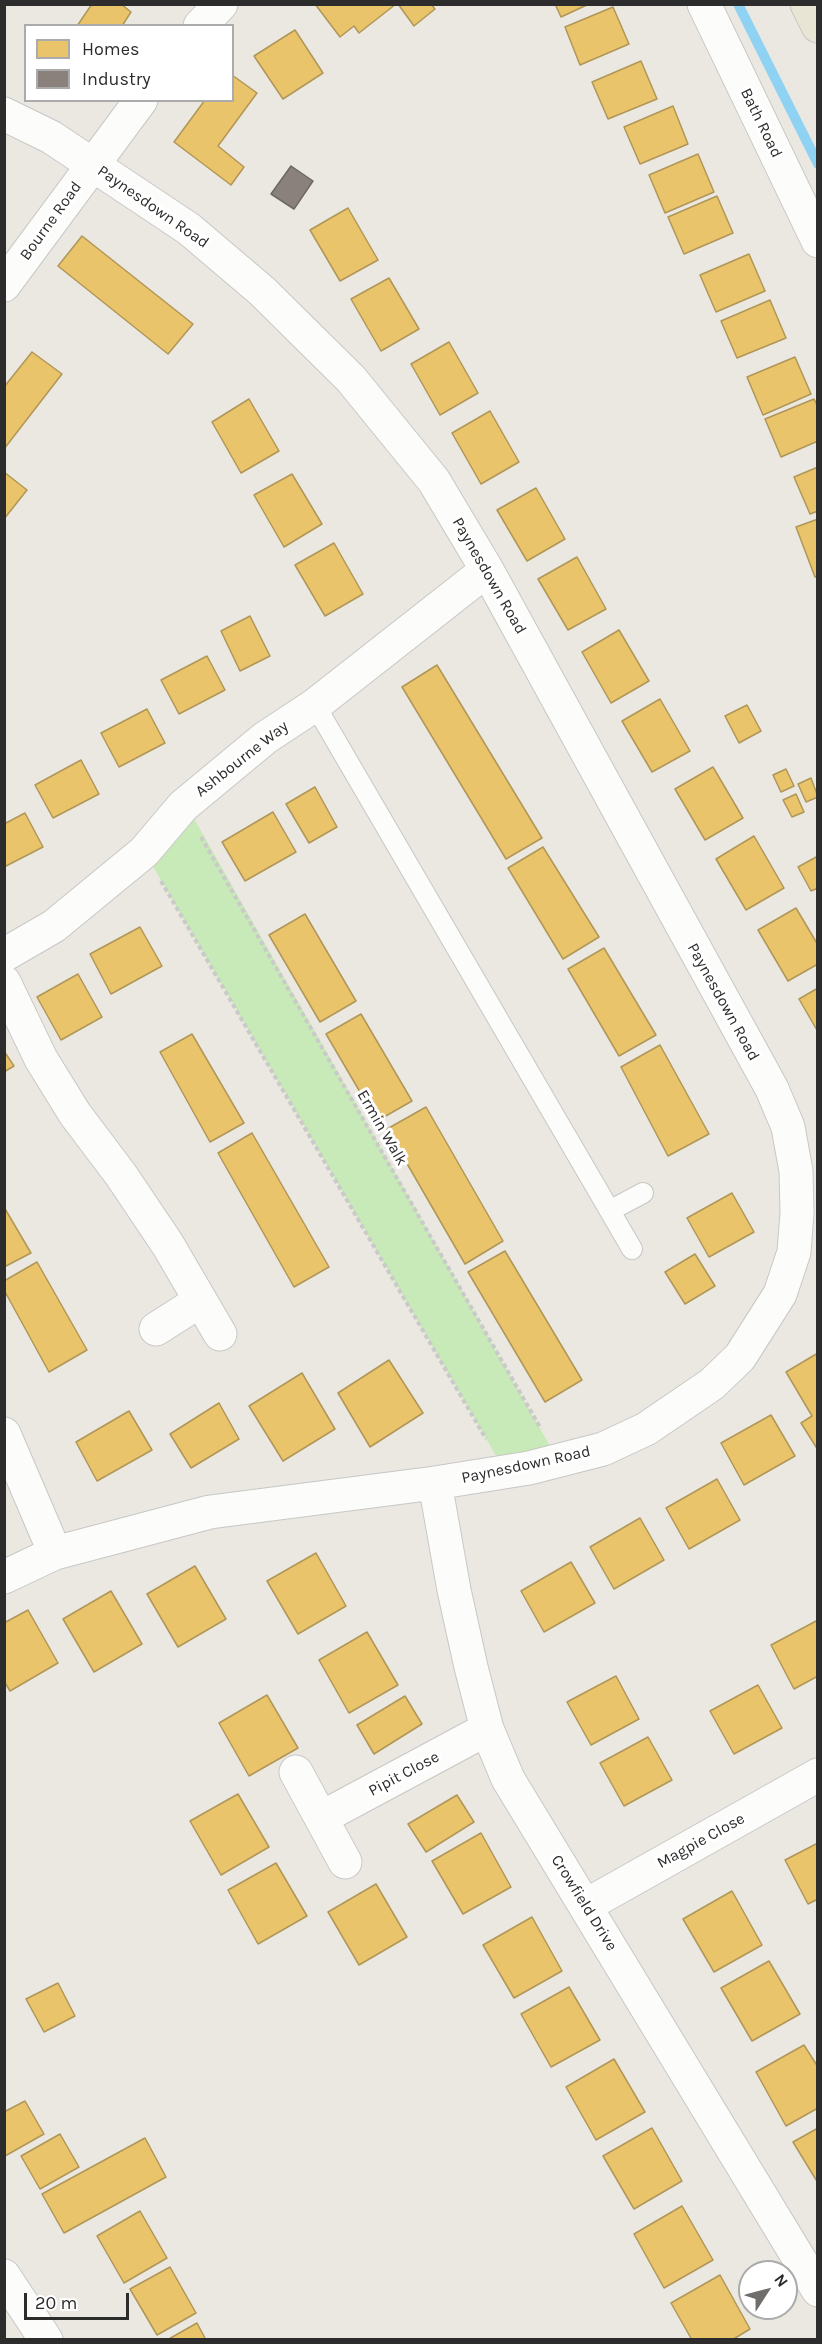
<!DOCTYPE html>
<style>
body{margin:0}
#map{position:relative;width:822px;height:2344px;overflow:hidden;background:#ebe8e2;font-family:Karla,sans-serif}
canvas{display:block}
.frame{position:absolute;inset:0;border:6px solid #2c2c2c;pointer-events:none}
.legend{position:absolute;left:24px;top:24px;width:210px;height:78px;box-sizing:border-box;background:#fff;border:2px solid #ababab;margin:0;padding:8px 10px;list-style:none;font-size:18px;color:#2c2c2c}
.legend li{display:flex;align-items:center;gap:12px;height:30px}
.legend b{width:30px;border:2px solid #ababab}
.north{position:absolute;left:738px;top:2260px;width:60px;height:60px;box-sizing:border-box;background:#fff;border:2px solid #ababab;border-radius:50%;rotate:54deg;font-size:16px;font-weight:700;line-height:24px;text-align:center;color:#2c2c2c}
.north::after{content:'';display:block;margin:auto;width:21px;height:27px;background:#6f6e6c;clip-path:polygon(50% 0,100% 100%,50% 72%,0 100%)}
.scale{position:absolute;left:24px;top:2293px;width:105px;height:27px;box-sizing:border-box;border:3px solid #2c2c2c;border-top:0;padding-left:8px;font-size:18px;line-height:21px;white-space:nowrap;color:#2c2c2c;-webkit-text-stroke:4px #fff;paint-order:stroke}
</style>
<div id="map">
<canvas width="822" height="2344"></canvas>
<div class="frame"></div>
<ul class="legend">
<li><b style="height:16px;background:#e9c46a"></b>Homes</li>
<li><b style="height:16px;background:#8a817c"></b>Industry</li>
</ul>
<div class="north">N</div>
<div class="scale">20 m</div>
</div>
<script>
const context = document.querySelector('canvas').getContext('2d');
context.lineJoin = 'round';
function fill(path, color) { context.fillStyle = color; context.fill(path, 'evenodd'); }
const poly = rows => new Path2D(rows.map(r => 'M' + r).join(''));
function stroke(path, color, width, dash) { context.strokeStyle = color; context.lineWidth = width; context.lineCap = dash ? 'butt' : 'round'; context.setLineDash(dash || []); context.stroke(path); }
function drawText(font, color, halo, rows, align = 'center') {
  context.font = font + ' Karla,sans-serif'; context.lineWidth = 6; context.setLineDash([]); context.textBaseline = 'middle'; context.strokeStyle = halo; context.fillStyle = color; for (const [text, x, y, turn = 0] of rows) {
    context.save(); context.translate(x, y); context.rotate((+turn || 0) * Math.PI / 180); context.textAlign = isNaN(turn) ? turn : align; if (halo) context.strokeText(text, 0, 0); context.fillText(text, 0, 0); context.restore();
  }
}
fill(poly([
 [192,815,559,1462,505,1471,144,851]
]), '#c8e9b8');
const homes = poly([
 [92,4,121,4,131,12,122,26,77,26,92,4],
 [315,4,396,4,359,33,354,26,340,37,315,4],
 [398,4,431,4,435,9,414,26,398,4],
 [555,4,589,4,561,17,555,4],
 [613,7,629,44,580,65,565,27,613,7],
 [295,30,323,73,283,99,254,56,295,30],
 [641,61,657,99,608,119,592,82,641,61],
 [232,75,257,93,218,146,244,167,231,185,174,142,205,100,232,100,232,75],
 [673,106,688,144,640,164,624,127,673,106],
 [698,154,714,192,665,213,649,175,698,154],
 [717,196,733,233,684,254,668,217,717,196],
 [348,208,378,260,340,281,310,230,348,208],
 [82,236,193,324,168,354,58,266,82,236],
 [749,254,765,291,716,312,700,275,749,254],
 [389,278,419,329,381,351,351,299,389,278],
 [770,300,786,338,737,358,721,321,770,300],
 [449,342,478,393,440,415,411,364,449,342],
 [32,352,62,374,4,449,4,387,32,352],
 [795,357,811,394,763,415,747,377,795,357],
 [249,399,279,451,241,473,212,422,249,399],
 [814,399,818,407,818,441,781,457,765,419,814,399],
 [490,411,519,462,481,484,452,433,490,411],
 [818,467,818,511,810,514,794,477,818,467],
 [4,472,27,490,4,519,4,472],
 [292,474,322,524,284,547,254,495,292,474],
 [536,488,565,539,527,561,497,510,536,488],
 [818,519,818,576,815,577,796,527,818,519],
 [334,543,363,594,325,616,295,565,334,543],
 [577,557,606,609,568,630,538,579,577,557],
 [250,616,270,656,240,671,221,631,250,616],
 [619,630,649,681,611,703,582,652,619,630],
 [207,656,225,690,179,714,161,680,207,656],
 [437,665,542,838,506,859,402,687,437,665],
 [660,699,690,751,652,772,622,721,660,699],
 [747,705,761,731,739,743,725,716,747,705],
 [147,709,165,743,119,767,101,733,147,709],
 [81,760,99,794,53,818,35,785,81,760],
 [713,767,743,818,705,840,675,789,713,767],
 [786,769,794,786,781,792,773,775,786,769],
 [811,778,818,797,806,802,798,784,811,778],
 [315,787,337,827,309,843,286,804,315,787],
 [796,794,804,812,792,817,783,800,796,794],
 [273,812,296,852,245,881,222,842,273,812],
 [25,813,43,847,4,867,4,824,25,813],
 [754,836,784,888,746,910,716,859,754,836],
 [543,847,599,937,563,959,508,868,543,847],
 [818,856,818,888,811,891,798,867,818,856],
 [796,908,818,945,818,964,788,981,758,930,796,908],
 [305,914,356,1001,320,1022,269,935,305,914],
 [140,927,162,966,111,994,90,954,140,927],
 [604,948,656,1035,619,1056,568,969,604,948],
 [78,974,102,1017,61,1040,37,997,78,974],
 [818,988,818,1032,799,999,818,988],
 [361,1014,412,1101,377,1121,326,1034,361,1014],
 [192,1034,244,1123,210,1142,160,1052,192,1034],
 [660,1045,709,1134,668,1156,621,1067,660,1045],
 [4,1051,14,1066,4,1072,4,1051],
 [426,1107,503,1241,465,1264,387,1129,426,1107],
 [252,1133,329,1267,294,1287,218,1153,252,1133],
 [732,1193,754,1232,709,1257,687,1218,732,1193],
 [4,1207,31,1253,4,1267,4,1207],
 [505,1251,582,1380,545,1402,468,1272,505,1251],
 [695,1254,715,1286,685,1304,665,1272,695,1254],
 [37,1262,87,1350,49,1372,4,1290,4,1281,37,1262],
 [818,1353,818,1450,801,1423,812,1416,786,1372,818,1353],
 [389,1360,423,1413,370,1447,338,1393,389,1360],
 [302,1373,335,1429,283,1461,249,1406,302,1373],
 [219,1403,239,1439,191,1468,170,1434,219,1403],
 [129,1411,152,1450,97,1481,76,1442,129,1411],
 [771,1415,795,1456,744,1485,721,1443,771,1415],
 [717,1479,740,1520,689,1549,666,1508,717,1479],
 [640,1518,664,1560,614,1589,590,1547,640,1518],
 [316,1553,346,1606,298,1634,267,1581,316,1553],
 [571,1562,595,1603,544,1632,521,1591,571,1562],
 [195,1566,226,1619,178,1647,147,1594,195,1566],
 [111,1591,142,1644,94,1672,63,1619,111,1591],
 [28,1610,58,1663,10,1691,4,1681,4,1623,28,1610],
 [818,1620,818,1676,794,1689,771,1645,818,1620],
 [367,1632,398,1685,349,1713,319,1660,367,1632],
 [616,1676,639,1719,591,1745,567,1702,616,1676],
 [758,1685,782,1728,734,1754,710,1711,758,1685],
 [267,1695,298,1748,249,1776,219,1723,267,1695],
 [405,1696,422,1724,374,1754,357,1725,405,1696],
 [648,1737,672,1780,624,1806,600,1763,648,1737],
 [238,1794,269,1847,221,1875,190,1821,238,1794],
 [457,1795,474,1822,426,1852,408,1824,457,1795],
 [481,1833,511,1887,463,1914,432,1861,481,1833],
 [818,1843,818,1899,808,1904,785,1860,818,1843],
 [276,1863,307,1916,258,1944,228,1890,276,1863],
 [376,1884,407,1937,359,1965,328,1912,376,1884],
 [732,1891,762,1945,714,1972,683,1919,732,1891],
 [532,1917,562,1971,514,1998,483,1945,532,1917],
 [769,1961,800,2014,752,2041,721,1988,769,1961],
 [58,1983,75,2016,44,2032,26,1999,58,1983],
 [569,1987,600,2040,551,2067,521,2014,569,1987],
 [804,2045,818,2067,818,2108,786,2126,756,2072,804,2045],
 [614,2059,645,2112,596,2140,566,2087,614,2059],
 [25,2101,44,2134,5,2156,4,2112,25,2101],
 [652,2128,682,2181,634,2209,603,2156,652,2128],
 [818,2128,818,2183,793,2142,818,2128],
 [60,2134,79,2167,40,2189,21,2156,60,2134],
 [145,2138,166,2177,64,2233,42,2194,145,2138],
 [682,2206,713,2260,664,2288,634,2234,682,2206],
 [140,2211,167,2258,124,2283,97,2236,140,2211],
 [170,2267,196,2313,157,2335,130,2289,170,2267],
 [720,2275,750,2329,732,2340,692,2340,671,2303,720,2275],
 [197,2323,206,2340,167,2340,197,2323]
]);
fill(homes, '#e9c46a');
stroke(homes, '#b09657', 1.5);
const industry = poly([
 [291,166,313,181,294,209,271,194,291,166]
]);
fill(industry, '#8a817c');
stroke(industry, '#6e6864', 1.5);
stroke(poly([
 [738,4,818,164]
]), '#8fd2f2', 10);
const lane = poly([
 [315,705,632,1249],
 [611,1210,643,1193]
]);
const street = poly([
 [704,4,818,241],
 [200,26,221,4],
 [4,114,51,137,189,229,262,291,351,379,434,481,487,570,772,1089,788,1127,796,1171,797,1213,794,1252,780,1294,740,1357,712,1384,646,1429,603,1449,529,1468,435,1483,210,1512,55,1553,4,1577],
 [4,285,141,100],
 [4,955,54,926,144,852,183,806,265,738,315,705,487,570],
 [4,982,41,1059,75,1114,121,1175,168,1245,220,1334],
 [156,1329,200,1301],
 [4,1434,55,1553],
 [435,1483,454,1590,471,1667,487,1729,508,1779,818,2290],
 [296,1772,345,1862],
 [321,1818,487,1729],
 [585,1906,818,1775]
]);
const secondary = poly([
 [4,2276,46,2340]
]);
const primary = poly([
 [807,4,818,26]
]);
stroke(lane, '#c8c7c7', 22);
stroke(street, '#c8c7c7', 35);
stroke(secondary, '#c8c7c7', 35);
stroke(primary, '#c6c5c2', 35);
stroke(poly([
 [201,837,541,1429],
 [161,881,486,1439]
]), '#cacac9', 4, [4.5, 3]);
stroke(lane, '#fcfcfb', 20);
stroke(street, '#fcfcfb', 33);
stroke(secondary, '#fcfcfb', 33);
stroke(primary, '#e8e5d4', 33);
drawText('16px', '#2c2c2c', '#fff', [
 ["Bath Road",761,123,64],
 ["Paynesdown Road",153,207,35],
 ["Bourne Road",51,221,-54],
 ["Paynesdown Road",489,576,60],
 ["Ashbourne Way",242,759,-38],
 ["Paynesdown Road",723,1002,61],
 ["Ermin Walk",382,1128,60],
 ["Paynesdown Road",526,1465,-12],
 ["Pipit Close",404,1774,-28],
 ["Magpie Close",701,1841,-29],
 ["Crowfield Drive",584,1903,58]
]);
</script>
